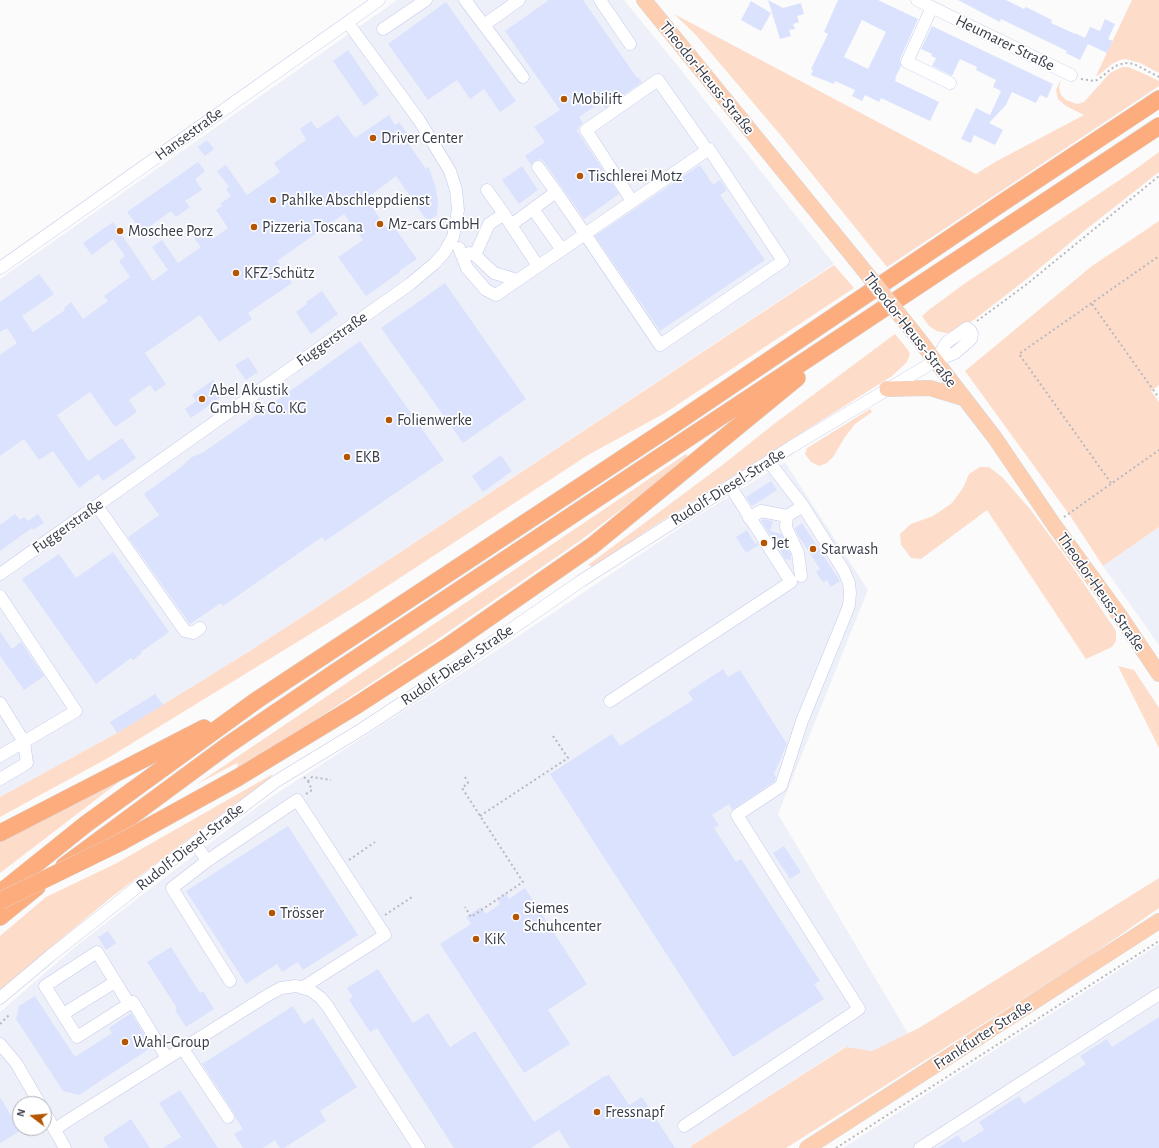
<!DOCTYPE html>
<meta charset="utf-8">
<style>
body{margin:0}
#map{position:relative;width:1159px;height:1148px;overflow:hidden;background:#fbfbfb;font-family:"Alegreya Sans",sans-serif}
canvas{display:block}
.north{position:absolute;left:12px;top:1096px;width:40px;height:40px;box-sizing:border-box;background:#fff;border:1px solid #afb1b6;border-radius:50%;rotate:286deg;font-size:11px;font-weight:700;line-height:16px;text-align:center;color:#383c49}
.north::after{content:'';display:block;margin:auto;width:14px;height:18px;background:#b35503;clip-path:polygon(50% 0,100% 100%,50% 72%,0 100%)}
</style>
<div id="map">
<canvas width="1159" height="1148"></canvas>
<div class="north">N</div>
</div>
<script>
const context = document.querySelector('canvas').getContext('2d');
context.lineJoin = 'round';
function fill(path, color) { context.fillStyle = color; context.fill(path, 'evenodd'); }
const poly = rows => new Path2D(rows.map(r => 'M' + r).join(''));
function stroke(path, color, width, dash) { context.strokeStyle = color; context.lineWidth = width; context.lineCap = dash ? 'butt' : 'round'; context.setLineDash(dash || []); context.stroke(path); }
function drawText(font, color, halo, rows, align = 'center') {
  context.font = font + ' "Alegreya Sans",sans-serif'; context.lineWidth = 3.5; context.setLineDash([]); context.textBaseline = 'middle'; context.strokeStyle = halo; context.fillStyle = color; for (const [text, x, y, turn = 0] of rows) {
    context.save(); context.translate(x, y); context.rotate((+turn || 0) * Math.PI / 180); context.textAlign = isNaN(turn) ? turn : align; if (halo) context.strokeText(text, 0, 0); context.fillText(text, 0, 0); context.restore();
  }
}
fill(poly([
 [397,0,624,0,673,60,834,264,319,606,245,654,117,733,0,797,0,279],
 [785,462,868,590,778,814,909,1035,872,1051,845,1047,691,1146,692,1148,0,1148,0,1012,75,947,151,888,265,801,502,647,696,517],
 [20,1104,44,1104,44,1128,20,1128],
 [1159,527,1159,645,1103,566],
 [1159,944,1159,1148,843,1148]
]), '#eef0f9');
fill(poly([
 [1132,0,1159,0,1159,73,1140,63,1126,59,1120,60,1112,64,1099,75,1096,76],
 [674,14,976,174,995,162,1084,115,1066,106,1058,99,1056,90,1061,79,1059,88,1061,95,1066,100,1077,104,1084,102,1110,73,1122,67,1128,67,1147,75,1159,81,1159,86,887,267,783,138,695,34],
 [1159,152,1159,172,1084,231,1028,278,975,319,957,331,946,333,937,331,929,326,922,316,930,309,964,284,1133,171],
 [1159,221,1159,385,1151,391,1159,402,1159,527,1103,566,1071,517,965,371,1092,266],
 [834,265,854,288,665,413,588,455,369,598,108,758,0,817,0,797,117,733,245,654,319,606],
 [895,334,908,350,910,354,907,362,892,376,654,526,593,567,588,565,725,463,774,424],
 [870,409,872,412,855,424,845,437,833,457,827,463,819,466,811,462,805,454,807,448],
 [686,454,689,458,581,540,435,641,314,721,238,767,237,763,197,784],
 [980,467,989,467,1002,477,1030,509,1072,566,1116,631,1116,641,1112,647,1086,659,987,510,921,559,911,558,906,551,901,545,900,534,911,524,933,516,952,503,963,488,969,474],
 [1118,666,1134,670,1159,708,1159,748],
 [273,774,268,781,235,804,109,899,0,990,0,936,46,897,115,864],
 [128,775,0,873,0,842],
 [1159,878,1159,908,1086,959,786,1148,692,1148,691,1146,846,1047,872,1051,919,1028]
]), '#fddcca');
fill(poly([
 [549,0,583,0,637,78,638,77,642,82,605,108,601,102,579,117,583,123,579,126,577,131,619,194,584,219,542,159,534,161,531,165,525,156,545,142,534,127,560,110,505,31],
 [768,0,783,8,801,3,804,14,797,16,799,22,793,24,795,29,789,30,791,36,780,39],
 [838,0,878,0,918,19,900,59,901,66,895,78,896,79,895,81,939,102,930,121,881,98,879,102,865,95,862,101,852,96,855,90,835,81,834,84,811,75,813,70,811,69,828,34,824,32],
 [862,20,886,32,868,69,844,57],
 [958,0,1006,0,1024,9,1026,7,1052,20,1051,23,1075,34,1075,33,1085,38,1090,27,1100,31,1105,19,1115,24,1108,39,1113,41,1107,53,1088,44,1080,60,1066,53,1067,51,1001,19,1000,22],
 [751,1,771,13,761,31,741,20],
 [446,2,516,101,500,112,484,89,470,99,457,80,428,100,388,44],
 [932,26,1053,84,1047,98,1040,95,1036,103,1012,92,1006,105,989,123,1003,130,995,145,974,135,971,143,961,139,976,108,990,115,1001,91,993,87,996,80,976,70,977,67,960,59,952,76,932,66,936,58,931,56,932,54,921,49],
 [348,50,379,95,364,106,333,61],
 [338,115,355,138,389,115,395,125,399,122,412,140,408,143,426,169,429,167,436,189,438,201,437,215,428,222,396,176,366,199,387,228,392,224,417,259,399,271,400,272,366,296,338,257,363,240,344,214,277,261,292,283,248,313,252,319,219,342,200,315,145,353,166,384,155,392,150,385,129,400,137,412,115,427,90,392,57,415,88,461,122,438,136,458,103,481,98,474,79,488,53,451,39,460,24,439,0,456,0,355,17,343,7,328,0,332,0,302,39,274,54,294,22,316,33,332,65,310,64,308,71,302,83,319,108,301,104,296,130,277,119,261,125,256,113,239,92,255,83,243,113,222,153,281,168,270,152,247,162,240,178,263,201,247,193,237,205,229,214,238,228,228,216,210,222,206,220,204,231,196,226,189,229,187,217,171,226,165,247,195,280,172,274,163,306,140,300,129,311,121,317,129],
 [207,140,214,149,205,156,198,147],
 [198,162,205,171,195,179,202,190,185,201,190,207,176,217,171,211,142,232,127,212],
 [700,165,713,185,720,180,727,190,720,195,765,260,660,331,595,236],
 [522,166,538,190,519,204,502,180],
 [445,283,526,399,463,443,381,328],
 [322,291,338,314,311,334,296,312,307,304,306,302],
 [360,341,444,460,325,541,322,537,223,606,221,603,190,624,128,537,159,515,144,494,181,467,192,457,204,452,231,433],
 [248,357,258,372,246,380,235,365],
 [213,380,224,395,191,418,185,409,196,401,192,395],
 [501,455,512,471,483,492,472,476],
 [771,481,777,490,752,506,746,497],
 [15,514,20,520,24,517,28,521,38,514,44,523,33,530,31,526,32,528,0,551,0,525],
 [762,519,773,521,770,531,781,534,791,555,791,560,785,559,779,548,779,545,776,544,761,521],
 [802,523,840,581,831,587,827,580,823,582,816,572,820,569,799,537,795,528],
 [747,530,756,545,757,542,759,545,746,553,736,537],
 [113,552,169,632,141,652,142,653,133,660,131,658,96,684,22,579,59,554,76,578],
 [0,632,12,649,21,642,44,676,24,690,0,656],
 [723,669,728,677,740,670,787,744,774,774,776,777,775,781,732,810,729,804,712,815,719,825,714,828,736,862,741,859,820,981,814,984,824,999,733,1057,550,774,612,734,620,746,693,700,688,692],
 [155,694,163,705,117,733,110,722],
 [288,826,358,935,303,970,298,962,282,972,277,964,246,984,186,891],
 [784,846,801,872,790,879,773,853],
 [525,888,587,984,548,1010,570,1044,524,1073,440,944,471,924,466,917,481,907,486,914,500,904,497,899,506,893,509,899],
 [108,931,116,943,106,950,98,937],
 [171,947,200,993,203,991,214,1009,186,1027,175,1010,177,1008,147,962],
 [378,969,413,1023,428,1013,450,1047,475,1031,534,1122,603,1077,609,1075,629,1105,642,1097,675,1148,570,1148,559,1130,531,1148,454,1148,377,1028,370,1032,349,1000,353,997,347,988],
 [35,996,75,1057,112,1033,109,1028,131,1013,152,1047,79,1095,63,1091,16,1019,19,1006],
 [293,1006,304,1024,313,1018,357,1087,320,1111,326,1121,284,1148,280,1148,275,1140,263,1148,243,1148,234,1134,243,1129,235,1117,234,1113,202,1064],
 [1159,1017,1159,1148,938,1148,958,1135,963,1143,984,1130,979,1122,1019,1096,1024,1104,1086,1064,1080,1056,1107,1039,1112,1047],
 [180,1090,218,1148,163,1148,181,1137,159,1103],
 [0,1097,20,1131,0,1143],
 [131,1119,150,1148,109,1148,103,1138]
]), '#dbe2fd');
const minor = poly([
 [465,0,523,77],
 [600,0,630,44],
 [917,0,1071,75],
 [932,7,907,62,950,83],
 [484,25,519,0],
 [383,29,426,0],
 [632,201,586,130,658,80,707,150],
 [533,209,562,250],
 [504,214,511,225,556,192],
 [511,225,538,266],
 [459,248,467,268,486,290,496,295,585,234,709,149,783,261,660,345,585,234,556,192,538,167],
 [469,253,475,255,494,273,517,280],
 [475,255,489,224,504,214,487,190],
 [0,268,379,0],
 [967,328,970,330,972,334,971,339,955,353,935,361,947,342,967,328],
 [97,506,185,631,193,633,200,628],
 [787,516,786,527,798,553,801,576],
 [749,518,761,511,787,516,803,506],
 [0,574,410,284,434,264,444,253,453,237,458,210,456,190,450,171,419,120,348,23],
 [0,596,76,711,0,756],
 [610,701,791,582,730,486],
 [0,703,24,742,27,763,0,779],
 [195,843,207,861,297,800,385,935,302,988],
 [207,861,172,888,230,981],
 [0,998,50,956,160,869,275,782,362,729,449,672,581,581,791,447,935,361],
 [129,1004,97,952,45,986,77,1037,129,1004,133,1002,167,1058],
 [63,1014,115,982],
 [0,1044,16,1063,40,1104],
 [183,1049,228,1117],
 [44,1111,65,1148],
 [684,1126,859,1009,737,815,781,786,802,721,845,616,849,605,850,593,849,583,844,571,803,506,769,462],
 [55,1130,64,1123,268,995,281,988,296,986,310,990,321,998,328,1007,419,1148],
 [920,1148,1159,994]
]);
const major = poly([
 [644,0,855,259],
 [914,333,995,438,1054,525,1120,616,1159,674],
 [887,389,930,388,963,398],
 [807,1148,1159,921]
]);
const highway = poly([
 [237,778,354,707,448,646,592,546,797,378],
 [0,833,204,728],
 [64,866,228,745,334,673,1159,126],
 [0,893,86,824,257,700,673,425,1002,203,1159,99],
 [0,917,37,887]
]);
stroke(minor, '#c2caeb', 13);
stroke(major, '#d7d8db', 16);
stroke(highway, '#d7d8db', 18);
stroke(poly([
 [1081,79,1095,81,1100,78,1115,66,1125,63,1134,64,1159,77],
 [1092,304,1159,398],
 [977,321,1027,284,1159,176],
 [1111,483,1019,354,1159,256],
 [1064,517,1159,450],
 [304,777,308,781,312,777,331,780],
 [465,777,468,783,462,788,523,882,471,917,465,907],
 [306,794,312,790,308,781],
 [480,816,568,758,553,736],
 [349,860,375,842],
 [385,915,412,897],
 [0,1024,9,1015],
 [836,1148,1159,941]
]), '#b7b8bd', 2, [2, 3]);
stroke(minor, '#fff', 12);
stroke(major, '#feceb1', 15);
stroke(highway, '#fdad7d', 17);
const majorBridge = poly([
 [855,259,914,333]
]);
const highwayBridge = poly([
 [0,901,121,842,237,778]
]);
stroke(majorBridge, '#d7d8db', 16, []);
stroke(highwayBridge, '#d7d8db', 18, []);
stroke(majorBridge, '#feceb1', 15);
stroke(highwayBridge, '#fdad7d', 17);
for (const [x, y, r, color] of [
 [564,99,4,"#b35503"],
 [373,138,4,"#b35503"],
 [580,176,4,"#b35503"],
 [273,200,4,"#b35503"],
 [380,224,4,"#b35503"],
 [254,227,4,"#b35503"],
 [120,231,4,"#b35503"],
 [236,273,4,"#b35503"],
 [202,399,4,"#b35503"],
 [389,420,4,"#b35503"],
 [347,457,4,"#b35503"],
 [764,543,4,"#b35503"],
 [813,549,4,"#b35503"],
 [272,913,4,"#b35503"],
 [516,917,4,"#b35503"],
 [476,939,4,"#b35503"],
 [125,1042,4,"#b35503"],
 [597,1112,4,"#b35503"]
]) { const dot = new Path2D(); dot.arc(x, y, r, 0, 2 * Math.PI); context.fillStyle = color; context.fill(dot); stroke(dot, '#fff', 1.5); }
drawText('16px', '#383c49', '#fff', [
 ["Heumarer Straße",1005,43,26],
 ["Theodor-Heuss-Straße",707,78,51],
 ["Hansestraße",189,134,-36],
 ["Theodor-Heuss-Straße",910,330,52],
 ["Fuggerstraße",332,339,-35],
 ["Rudolf-Diesel-Straße",728,487,-32],
 ["Fuggerstraße",68,526,-35],
 ["Theodor-Heuss-Straße",1101,592,55],
 ["Rudolf-Diesel-Straße",457,665,-34],
 ["Rudolf-Diesel-Straße",190,847,-38],
 ["Frankfurter Straße",983,1035,-33]
]);
drawText('16px', '#383c49', '#fff', [
 ["Mobilift",572,99],
 ["Driver Center",381,138],
 ["Tischlerei Motz",588,176],
 ["Pahlke Abschleppdienst",281,200],
 ["Mz-cars GmbH",388,224],
 ["Pizzeria Toscana",262,227],
 ["Moschee Porz",128,231],
 ["KFZ-Schütz",244,273],
 ["Abel Akustik",210,390],
 ["GmbH & Co. KG",210,408],
 ["Folienwerke",397,420],
 ["EKB",355,457],
 ["Jet",772,543],
 ["Starwash",821,549],
 ["Siemes",524,908],
 ["Schuhcenter",524,926],
 ["Trösser",280,913],
 ["KiK",484,939],
 ["Wahl-Group",133,1042],
 ["Fressnapf",605,1112]
], 'left');
</script>
